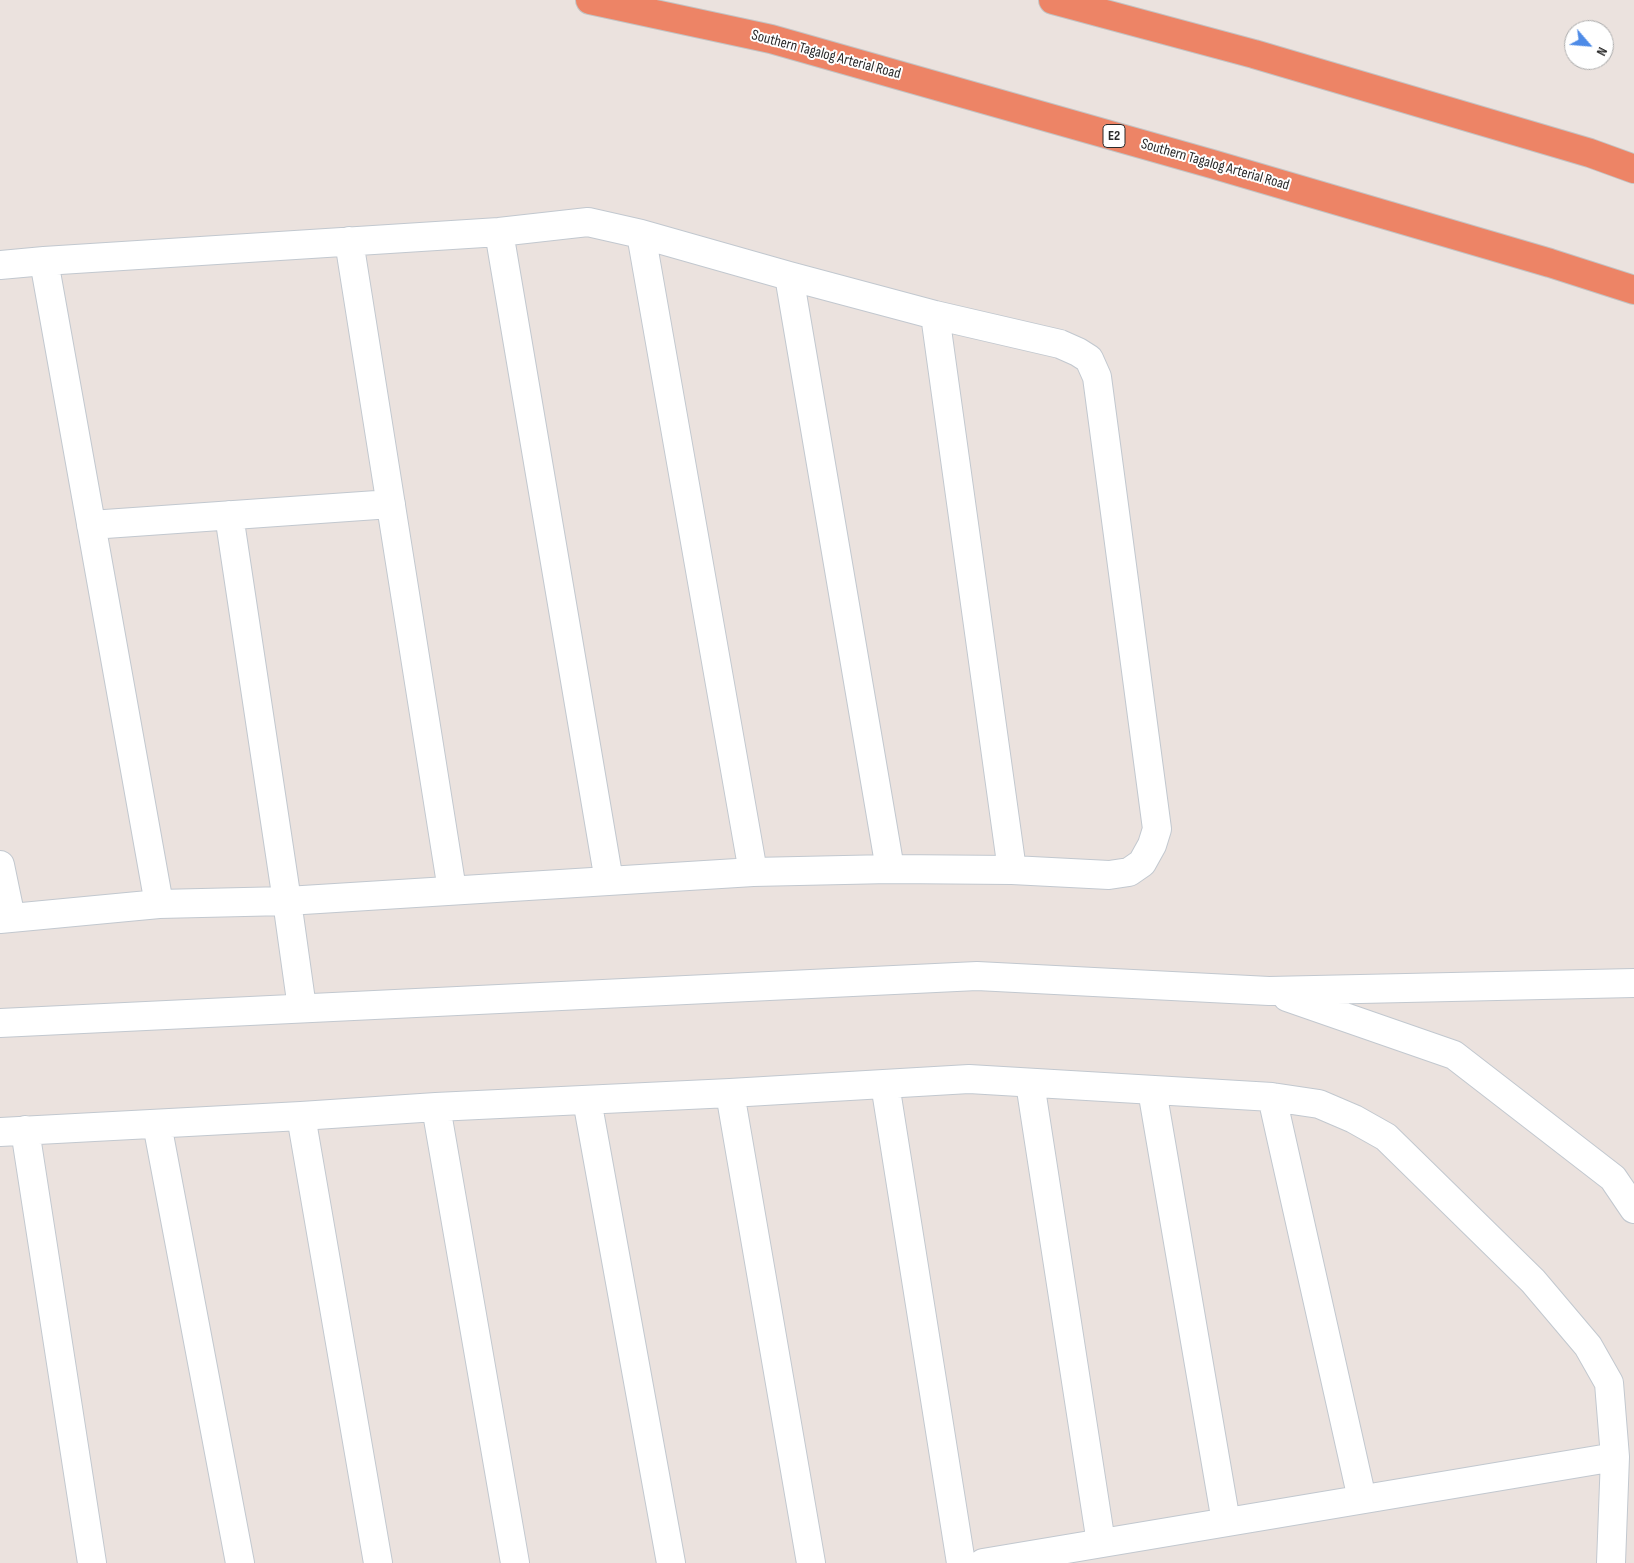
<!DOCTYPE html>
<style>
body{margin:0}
#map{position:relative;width:1634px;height:1563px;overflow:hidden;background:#ebe2de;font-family:"Sofia Sans Condensed",sans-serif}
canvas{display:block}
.north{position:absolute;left:1564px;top:20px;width:50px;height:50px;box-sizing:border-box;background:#fff;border:1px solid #aaa;border-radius:50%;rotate:117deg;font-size:14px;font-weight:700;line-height:20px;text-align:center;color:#2a2a2a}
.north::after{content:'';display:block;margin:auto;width:18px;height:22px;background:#4e8be7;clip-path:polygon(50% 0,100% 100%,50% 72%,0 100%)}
</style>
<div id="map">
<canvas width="1634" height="1563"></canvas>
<div class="north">N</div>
</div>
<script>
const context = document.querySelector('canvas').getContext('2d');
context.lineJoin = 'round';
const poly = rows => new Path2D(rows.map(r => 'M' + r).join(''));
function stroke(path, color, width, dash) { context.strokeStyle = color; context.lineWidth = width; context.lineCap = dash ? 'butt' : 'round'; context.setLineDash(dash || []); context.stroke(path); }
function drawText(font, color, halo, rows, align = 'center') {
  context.font = font + ' "Sofia Sans Condensed",sans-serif'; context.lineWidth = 4; context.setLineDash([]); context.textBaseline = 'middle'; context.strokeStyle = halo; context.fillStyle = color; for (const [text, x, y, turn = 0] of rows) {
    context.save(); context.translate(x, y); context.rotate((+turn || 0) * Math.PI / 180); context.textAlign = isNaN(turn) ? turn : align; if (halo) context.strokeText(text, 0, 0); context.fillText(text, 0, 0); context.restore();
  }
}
const minor = poly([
 [499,232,609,881],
 [641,234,753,872],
 [349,241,452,890],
 [44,261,159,904],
 [0,265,44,261,499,232,588,222,641,234,789,276,935,315,1060,344,1078,352,1089,359,1097,377,1157,829,1152,845,1142,863,1129,872,1109,875,1012,870,890,869,753,872,287,901,159,904,0,919],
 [789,276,890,869],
 [935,315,1012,870],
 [229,515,287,901,302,1008],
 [91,525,391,504],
 [0,865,11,918],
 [1287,997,1454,1055,1613,1178,1634,1209],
 [0,1023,977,976,1269,991,1634,983],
 [1030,1083,1101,1543],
 [885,1084,961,1563],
 [1152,1090,1226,1522],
 [730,1093,811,1563],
 [1272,1097,1362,1499],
 [587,1100,671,1563],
 [436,1107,515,1563],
 [301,1116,378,1563],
 [157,1124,240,1563],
 [25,1130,92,1563],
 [0,1132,301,1116,436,1107,730,1093,969,1079,1272,1097,1319,1104,1354,1119,1386,1137,1533,1281,1588,1346,1609,1383,1615,1457,1611,1563],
 [983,1563,1615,1457]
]);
const highway = poly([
 [590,0,771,39,1212,164,1550,263,1634,290],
 [1053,0,1254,54,1590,153,1634,169]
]);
stroke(minor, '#c2c8cf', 30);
stroke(highway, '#c3c3c3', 30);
stroke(minor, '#fff', 28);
stroke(highway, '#ed8466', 28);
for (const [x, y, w] of [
 [1114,136,22]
]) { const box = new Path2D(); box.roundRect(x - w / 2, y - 11.5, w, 23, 4); context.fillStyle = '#fff'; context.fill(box); stroke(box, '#2a2a2a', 1); }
drawText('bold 14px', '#2a2a2a', null, [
 ["E2",1114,136]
]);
drawText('15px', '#2a2a2a', '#fff', [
 ["Southern Tagalog Arterial Road",826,55,15],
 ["Southern Tagalog Arterial Road",1215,165,16]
]);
</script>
